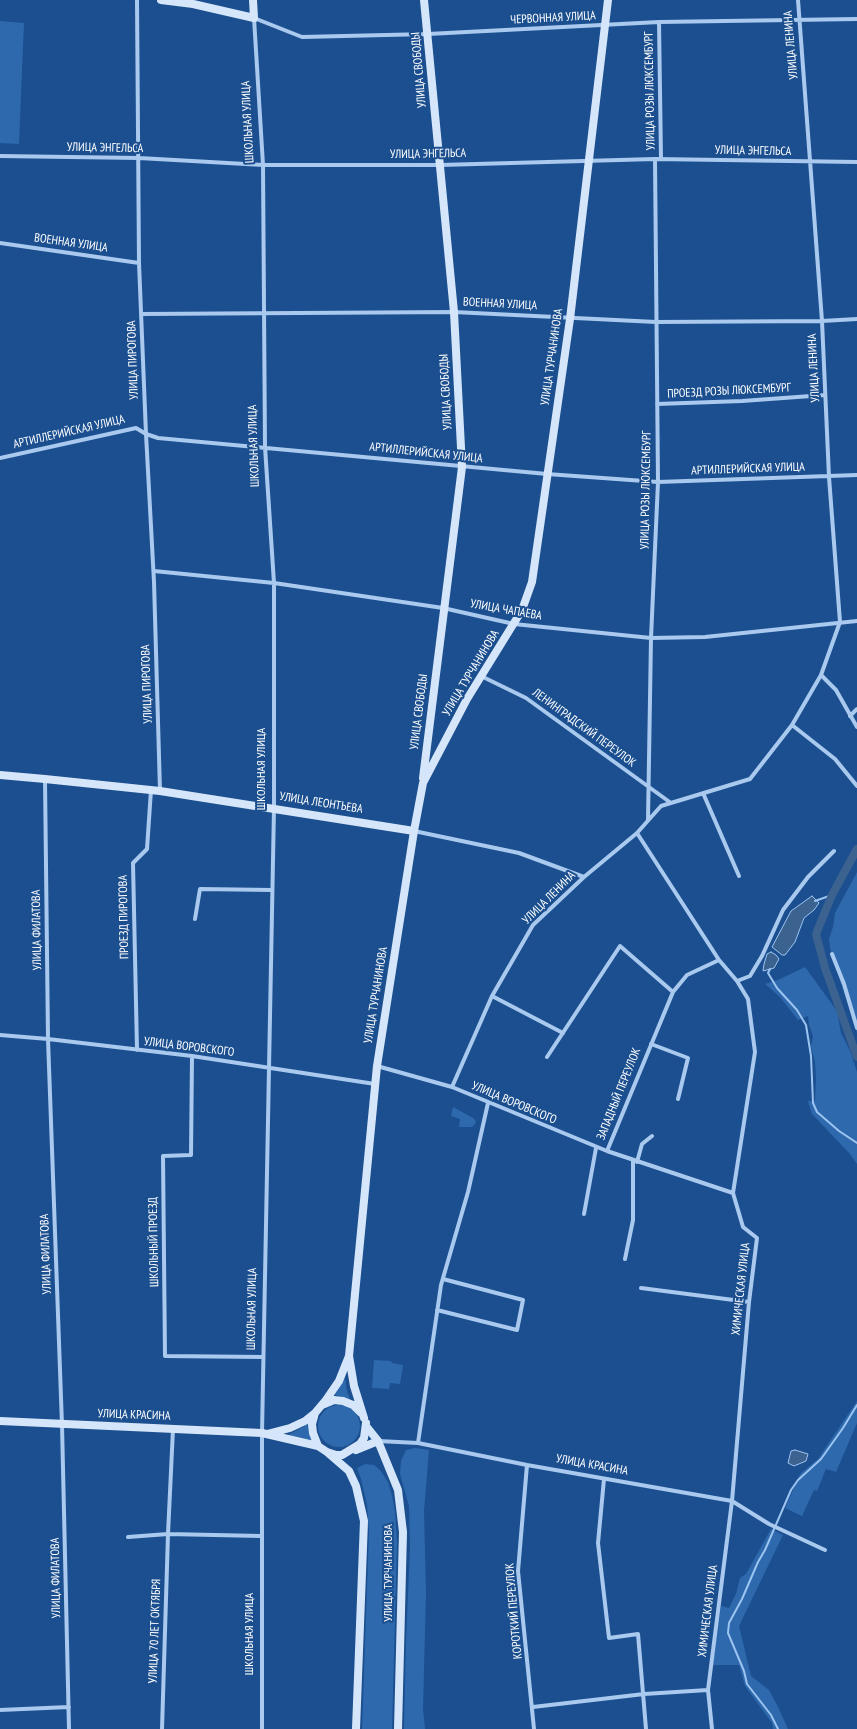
<!DOCTYPE html>
<meta charset="utf-8">
<style>
body{margin:0}
canvas{display:block;background:#1b4f8f}
</style>
<canvas width="857" height="1729"></canvas>
<script>
const context = document.querySelector('canvas').getContext('2d');
context.lineJoin = 'round';
function fill(path, color) { context.fillStyle = color; context.fill(path, 'evenodd'); }
const poly = rows => new Path2D(rows.map(r => 'M' + r).join(''));
function stroke(path, color, width, dash) { context.strokeStyle = color; context.lineWidth = width; context.lineCap = dash ? 'butt' : 'round'; context.setLineDash(dash || []); context.stroke(path); }
function drawText(font, color, halo, rows, align = 'center') {
  context.font = font + ' "PT Sans Narrow",sans-serif'; context.lineWidth = 4; context.setLineDash([]); context.textBaseline = 'middle'; context.strokeStyle = halo; context.fillStyle = color; for (const [text, x, y, turn = 0] of rows) {
    context.save(); context.translate(x, y); context.rotate((+turn || 0) * Math.PI / 180); context.textAlign = isNaN(turn) ? turn : align; if (halo) context.strokeText(text, 0, 0); context.fillText(text, 0, 0); context.restore();
  }
}
fill(poly([
 [0,21,24,23,19,144,0,143],
 [857,872,857,1033,831,953,829,939,833,927,835,913],
 [805,967,837,1011,841,1033,851,1053,857,1072,857,1164,850,1154,812,1114,808,1101,815,1101,816,1079,815,1061,811,1047,813,1036,809,1025,808,1016,798,1020,780,997,765,984,780,979],
 [453,1107,473,1118,476,1121,475,1124,472,1127,459,1127,460,1119,451,1116],
 [374,1360,391,1361,392,1363,403,1365,400,1384,390,1383,389,1389,372,1388],
 [345,1378,347,1391,350,1399,335,1395],
 [857,1401,857,1423,836,1472,826,1469,817,1491,814,1490,802,1516,785,1508,800,1474,818,1459],
 '318 1426a21 21 0 1 1 42 0a21 21 0 1 1-42 0Z',
 [310,1423,313,1441,288,1435],
 [415,1448,429,1450,424,1511,426,1593,423,1708,425,1729,404,1729,406,1642,410,1547,409,1506,400,1474,401,1461,406,1450],
 [365,1464,374,1465,380,1470,388,1482,392,1496,395,1512,397,1543,392,1729,362,1729,369,1532,367,1505,361,1479,357,1468],
 [771,1529,783,1535,739,1626,751,1676,769,1690,778,1707,788,1729,773,1729,772,1723,745,1686,739,1665,713,1665,721,1606,729,1608,736,1594,740,1578,746,1574]
]), '#2e69ad');
const water = poly([
 [812,896,819,903,814,910,804,918,795,942,785,955,782,955,772,947,791,911,812,896],
 [771,952,776,955,779,959,774,968,763,971,764,964,767,954,771,952],
 [795,1450,808,1454,806,1461,794,1466,788,1463,791,1451,795,1450]
]);
fill(water, '#3c6290');
stroke(water, '#9cc4f0', 1);
stroke(poly([
 [815,901,832,895],
 [770,969,768,973,777,988,797,1010,806,1025,811,1056,813,1103,817,1112,839,1131,857,1143],
 [778,1729,771,1715,747,1684,744,1671,728,1633,729,1623,742,1599,758,1562,765,1550,791,1490,798,1480,821,1459,843,1428,857,1405]
]), '#9cc4f0', 2);
stroke(poly([
 [857,849,832,895,816,934,825,968,857,1057]
]), '#3c6290', 8);
stroke(poly([
 [137,0,139,263,146,434,154,582,160,791],
 [659,22,661,159],
 [0,156,139,158,263,165,440,165,655,159,857,162],
 [0,243,139,263],
 [142,314,454,312,656,322,822,321,857,319],
 [657,404,742,401,825,395],
 [0,458,136,428,146,434,158,438,547,474,658,482,857,475],
 [154,571,274,583,443,608,514,624,651,638,705,637,857,621],
 [821,675,836,690,857,727],
 [481,676,526,698,671,803],
 [850,716,857,709],
 [792,725,835,759,857,786],
 [45,779,48,1039,62,1425,69,1729],
 [703,793,739,876],
 [648,820,651,638,658,482,655,159],
 [414,831,519,853,584,877],
 [637,833,719,960,737,981],
 [195,919,200,889,272,890],
 [832,954,844,984,857,1028],
 [492,996,563,1033],
 [0,1035,48,1039,192,1056,375,1084],
 [651,1044,688,1058,678,1099],
 [137,1050,133,863,147,849,151,790],
 [192,1056,191,1155,163,1156,165,1356,263,1357],
 [547,1057,620,946,673,992],
 [377,1066,452,1087,607,1151,733,1193],
 [452,1087,492,996,533,925,584,877,637,833,661,806,750,779,792,725,821,675,840,622,829,477,822,321,798,0],
 [607,1151,673,992,687,975,719,960],
 [637,1162,642,1144,652,1136],
 [584,1214,596,1148],
 [625,1259,633,1220,633,1161],
 [641,1288,749,1302],
 [437,1310,517,1330,523,1300,443,1279],
 [378,1441,418,1443,527,1465,732,1501,769,1524,825,1550],
 [418,1443,441,1285,468,1192,488,1103],
 [527,1465,518,1571,534,1729],
 [604,1479,598,1543,609,1638,638,1634,646,1729],
 [128,1537,168,1534,261,1536],
 [533,1707,644,1694,708,1690],
 [0,1710,69,1707],
 [162,1729,168,1534,173,1429],
 [262,1729,262,1433,274,808,274,583,265,447,263,165,254,18,302,37,428,34,659,22,857,19],
 [712,1729,708,1690,732,1501,749,1302,757,1238,743,1227,733,1193,755,1052,748,999,737,981,750,976,762,956,783,910,808,877,834,851]
]), '#a9c9ee', 4);
stroke(poly([
 [161,0,193,4,254,18,253,0],
 [0,775,45,779,160,791,414,831],
 [423,778,462,467,454,312,424,0],
 [349,1356,339,1381,326,1400,315,1413,312,1424,313,1433,318,1446,327,1452,336,1455,342,1455,360,1444,364,1438,366,1423],
 [322,1405,334,1400,343,1401,353,1405,361,1413],
 [364,1418,354,1386,349,1356,377,1066,414,831,423,783,467,699,522,610,532,582,570,319,608,0],
 [0,1421,262,1433,318,1446],
 [366,1426,378,1441,398,1490,403,1532,398,1729],
 [267,1434,290,1428,305,1421,315,1413],
 [356,1450,378,1441],
 [327,1452,349,1471,356,1486,364,1521,356,1729]
]), '#d6e6fa', 8);
drawText('12px', '#fff', '#1b4f8f', [
 ["ЧЕРВОННАЯ УЛИЦА",553,18,-3],
 ["УЛИЦА ЛЕНИНА",791,45,-95],
 ["УЛИЦА СВОБОДЫ",419,70,-95],
 ["УЛИЦА РОЗЫ ЛЮКСЕМБУРГ",650,91,-91],
 ["ШКОЛЬНАЯ УЛИЦА",248,122,-93],
 ["УЛИЦА ЭНГЕЛЬСА",105,148,1],
 ["УЛИЦА ЭНГЕЛЬСА",753,151,1],
 ["УЛИЦА ЭНГЕЛЬСА",428,154,-1],
 ["ВОЕННАЯ УЛИЦА",71,243,8],
 ["ВОЕННАЯ УЛИЦА",500,304,3],
 ["УЛИЦА ТУРЧАНИНОВА",552,357,-82],
 ["УЛИЦА ПИРОГОВА",133,360,-92],
 ["УЛИЦА ЛЕНИНА",814,368,-93],
 ["ПРОЕЗД РОЗЫ ЛЮКСЕМБУРГ",729,391,-3],
 ["УЛИЦА СВОБОДЫ",446,392,-93],
 ["АРТИЛЛЕРИЙСКАЯ УЛИЦА",69,432,-13],
 ["ШКОЛЬНАЯ УЛИЦА",254,446,-92],
 ["АРТИЛЛЕРИЙСКАЯ УЛИЦА",426,453,6],
 ["АРТИЛЛЕРИЙСКАЯ УЛИЦА",748,469,-2],
 ["УЛИЦА РОЗЫ ЛЮКСЕМБУРГ",646,490,-89],
 ["УЛИЦА ЧАПАЕВА",506,610,10],
 ["УЛИЦА ТУРЧАНИНОВА",471,673,-59],
 ["УЛИЦА ПИРОГОВА",147,684,-92],
 ["УЛИЦА СВОБОДЫ",419,712,-83],
 ["ЛЕНИНГРАДСКИЙ ПЕРЕУЛОК",584,728,36],
 ["ШКОЛЬНАЯ УЛИЦА",262,769,-90],
 ["УЛИЦА ЛЕОНТЬЕВА",321,803,9],
 ["УЛИЦА ЛЕНИНА",549,898,-45],
 ["ПРОЕЗД ПИРОГОВА",124,917,-91],
 ["УЛИЦА ФИЛАТОВА",37,930,-91],
 ["УЛИЦА ТУРЧАНИНОВА",376,995,-81],
 ["УЛИЦА ВОРОВСКОГО",189,1047,7],
 ["ЗАПАДНЫЙ ПЕРЕУЛОК",619,1094,-68],
 ["УЛИЦА ВОРОВСКОГО",514,1103,23],
 ["ШКОЛЬНЫЙ ПРОЕЗД",154,1242,-91],
 ["УЛИЦА ФИЛАТОВА",46,1254,-92],
 ["ХИМИЧЕСКАЯ УЛИЦА",741,1289,-84],
 ["ШКОЛЬНАЯ УЛИЦА",252,1309,-89],
 ["УЛИЦА КРАСИНА",134,1415,2],
 ["УЛИЦА КРАСИНА",592,1465,10],
 ["УЛИЦА ТУРЧАНИНОВА",389,1573,-90],
 ["УЛИЦА ФИЛАТОВА",56,1578,-91],
 ["КОРОТКИЙ ПЕРЕУЛОК",514,1611,-95],
 ["ХИМИЧЕСКАЯ УЛИЦА",708,1611,-83],
 ["УЛИЦА 70 ЛЕТ ОКТЯБРЯ",155,1631,-88],
 ["ШКОЛЬНАЯ УЛИЦА",250,1634,-90]
]);
</script>
